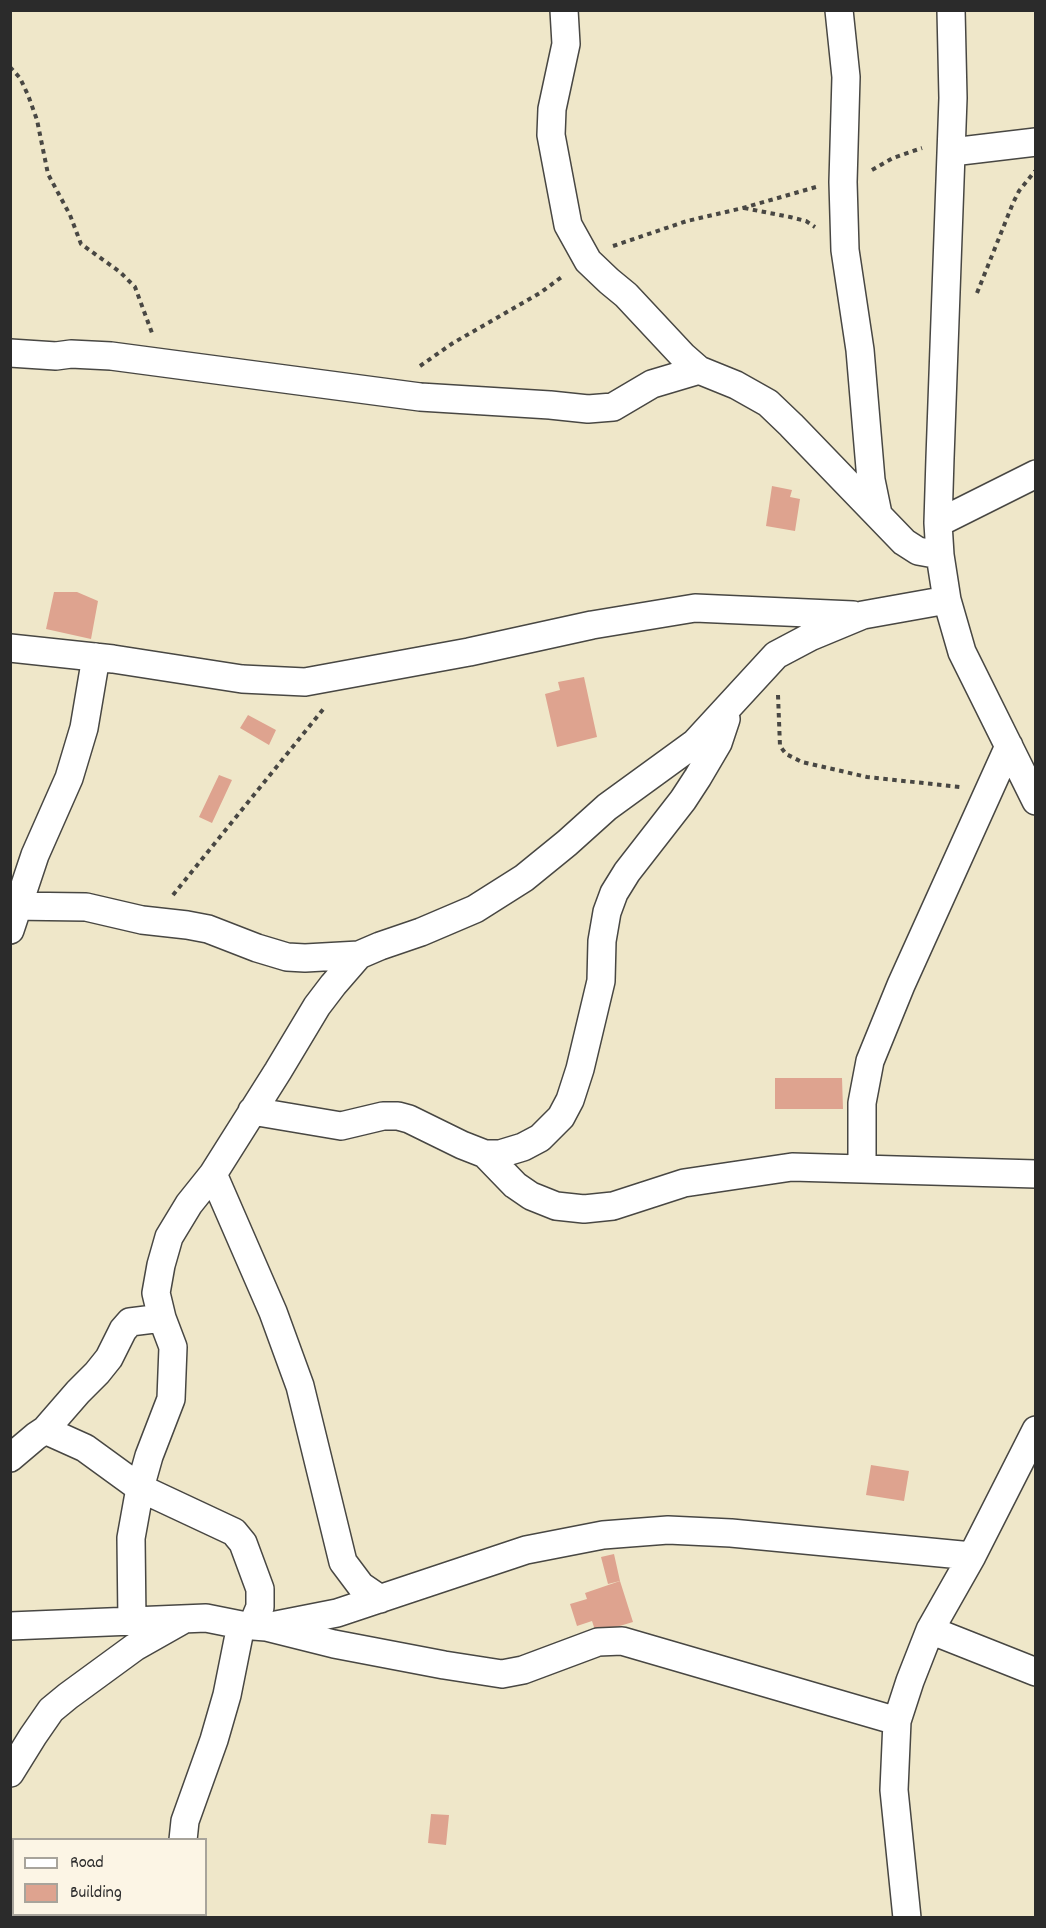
<!DOCTYPE html>
<style>
body{margin:0}
#map{position:relative;width:1046px;height:1928px;overflow:hidden;background:#efe7c9;font-family:Dekko,sans-serif}
canvas{display:block}
.frame{position:absolute;inset:0;border:12px solid #2b2b2b;pointer-events:none}
.legend{position:absolute;left:12px;top:1838px;width:195px;height:78px;box-sizing:border-box;background:#fcf5e5;border:2px solid #a8a49b;margin:0;padding:8px 10px;list-style:none;font-size:18px;color:#2b2b2b}
.legend li{display:flex;align-items:center;gap:12px;height:30px}
.legend b{width:30px;border:2px solid #a8a49b}
</style>
<div id="map">
<canvas width="1046" height="1928"></canvas>
<div class="frame"></div>
<ul class="legend">
<li><b style="height:8px;background:#fff"></b>Road</li>
<li><b style="height:16px;background:#dea38f"></b>Building</li>
</ul>
</div>
<script>
const context = document.querySelector('canvas').getContext('2d');
context.lineJoin = 'round';
function fill(path, color) { context.fillStyle = color; context.fill(path, 'evenodd'); }
const poly = rows => new Path2D(rows.map(r => 'M' + r).join(''));
function stroke(path, color, width, dash) { context.strokeStyle = color; context.lineWidth = width; context.lineCap = dash ? 'butt' : 'round'; context.setLineDash(dash || []); context.stroke(path); }
fill(poly([
 [772,486,792,490,790,497,800,499,795,531,766,526],
 [54,592,77,592,98,601,91,639,46,629],
 [584,677,597,737,557,747,545,694,560,690,558,682],
 [248,715,276,730,269,745,240,728],
 [219,775,232,780,212,823,199,817],
 [775,1078,842,1078,843,1109,775,1109],
 [871,1465,909,1471,904,1501,866,1495],
 [614,1554,620,1581,608,1584,601,1557],
 [620,1581,633,1622,596,1633,592,1621,577,1626,570,1604,587,1599,585,1593],
 [431,1814,449,1815,446,1845,428,1843]
]), '#dea38f');
const street = poly([
 [564,10,566,44,552,109,551,135,568,225,588,261,609,281,626,295,683,356,699,370,736,385,768,403,791,425,904,542,918,551,940,555],
 [839,10,846,77,843,182,845,250,860,350,871,480,878,514],
 [951,10,953,98,940,458,938,523,940,555,947,600,962,652,1036,801],
 [952,152,1036,142],
 [10,353,56,356,71,354,111,356,420,397,550,405,588,409,613,407,652,384,699,370],
 [938,523,1036,474],
 [10,648,113,659,242,679,305,682,469,652,592,625,695,608,853,615],
 [10,906,86,907,142,920,187,925,208,929,257,948,287,957,305,958,359,955],
 [10,930,35,855,69,778,84,728,96,657],
 [252,1111,341,1126,383,1116,398,1116,409,1119,462,1145,485,1154,500,1154,523,1147,540,1138,561,1117,570,1100,580,1069,601,981,602,941,607,912,614,893,627,872,683,800,698,777,718,743,726,719],
 [485,1154,515,1185,531,1196,556,1206,584,1209,613,1206,684,1183,792,1167,1036,1174],
 [862,1169,862,1103,870,1061,901,985,1009,746],
 [213,1174,273,1312,300,1386,343,1562,361,1586,380,1599],
 [45,1430,85,1448,140,1488,234,1532,243,1543,260,1589,260,1607,252,1626],
 [10,1458,36,1436,45,1430,78,1392,97,1373,109,1358,123,1330,130,1322,162,1318],
 [132,1622,131,1538,140,1488,149,1456,171,1399,173,1347,162,1318,156,1293,161,1265,169,1237,189,1204,213,1174,278,1071,317,1006,333,985,359,955,380,946,421,932,475,909,524,878,567,843,607,807,695,743,776,655,810,637,863,615,947,600],
 [10,1626,206,1618,241,1625,266,1627,334,1644,444,1665,502,1674,523,1670,598,1642,622,1641,897,1721],
 [271,1626,337,1613,526,1550,603,1535,668,1530,731,1533,972,1556],
 [930,1630,1036,1672],
 [10,1773,33,1736,51,1710,68,1696,135,1647,181,1621],
 [183,1840,185,1821,214,1740,227,1695,241,1625],
 [178,1918,178,1914],
 [907,1918,894,1790,897,1721,910,1681,930,1630,972,1556,1036,1430]
]);
stroke(street, '#484743', 30);
stroke(poly([
 [10,67,20,78,28,95,37,120,48,174,70,215,81,244,120,272,135,287,152,333],
 [872,170,893,158,922,148],
 [744,208,790,217,806,221,815,227],
 [613,246,687,221,743,208,816,187],
 [977,293,1013,203,1019,191,1035,171],
 [420,366,453,343,540,293,563,276],
 [778,695,780,746,786,754,802,762,867,777,960,787],
 [173,895,325,707]
]), '#484743', 4, [4.5, 4.5]);
stroke(street, '#fff', 27);
</script>
